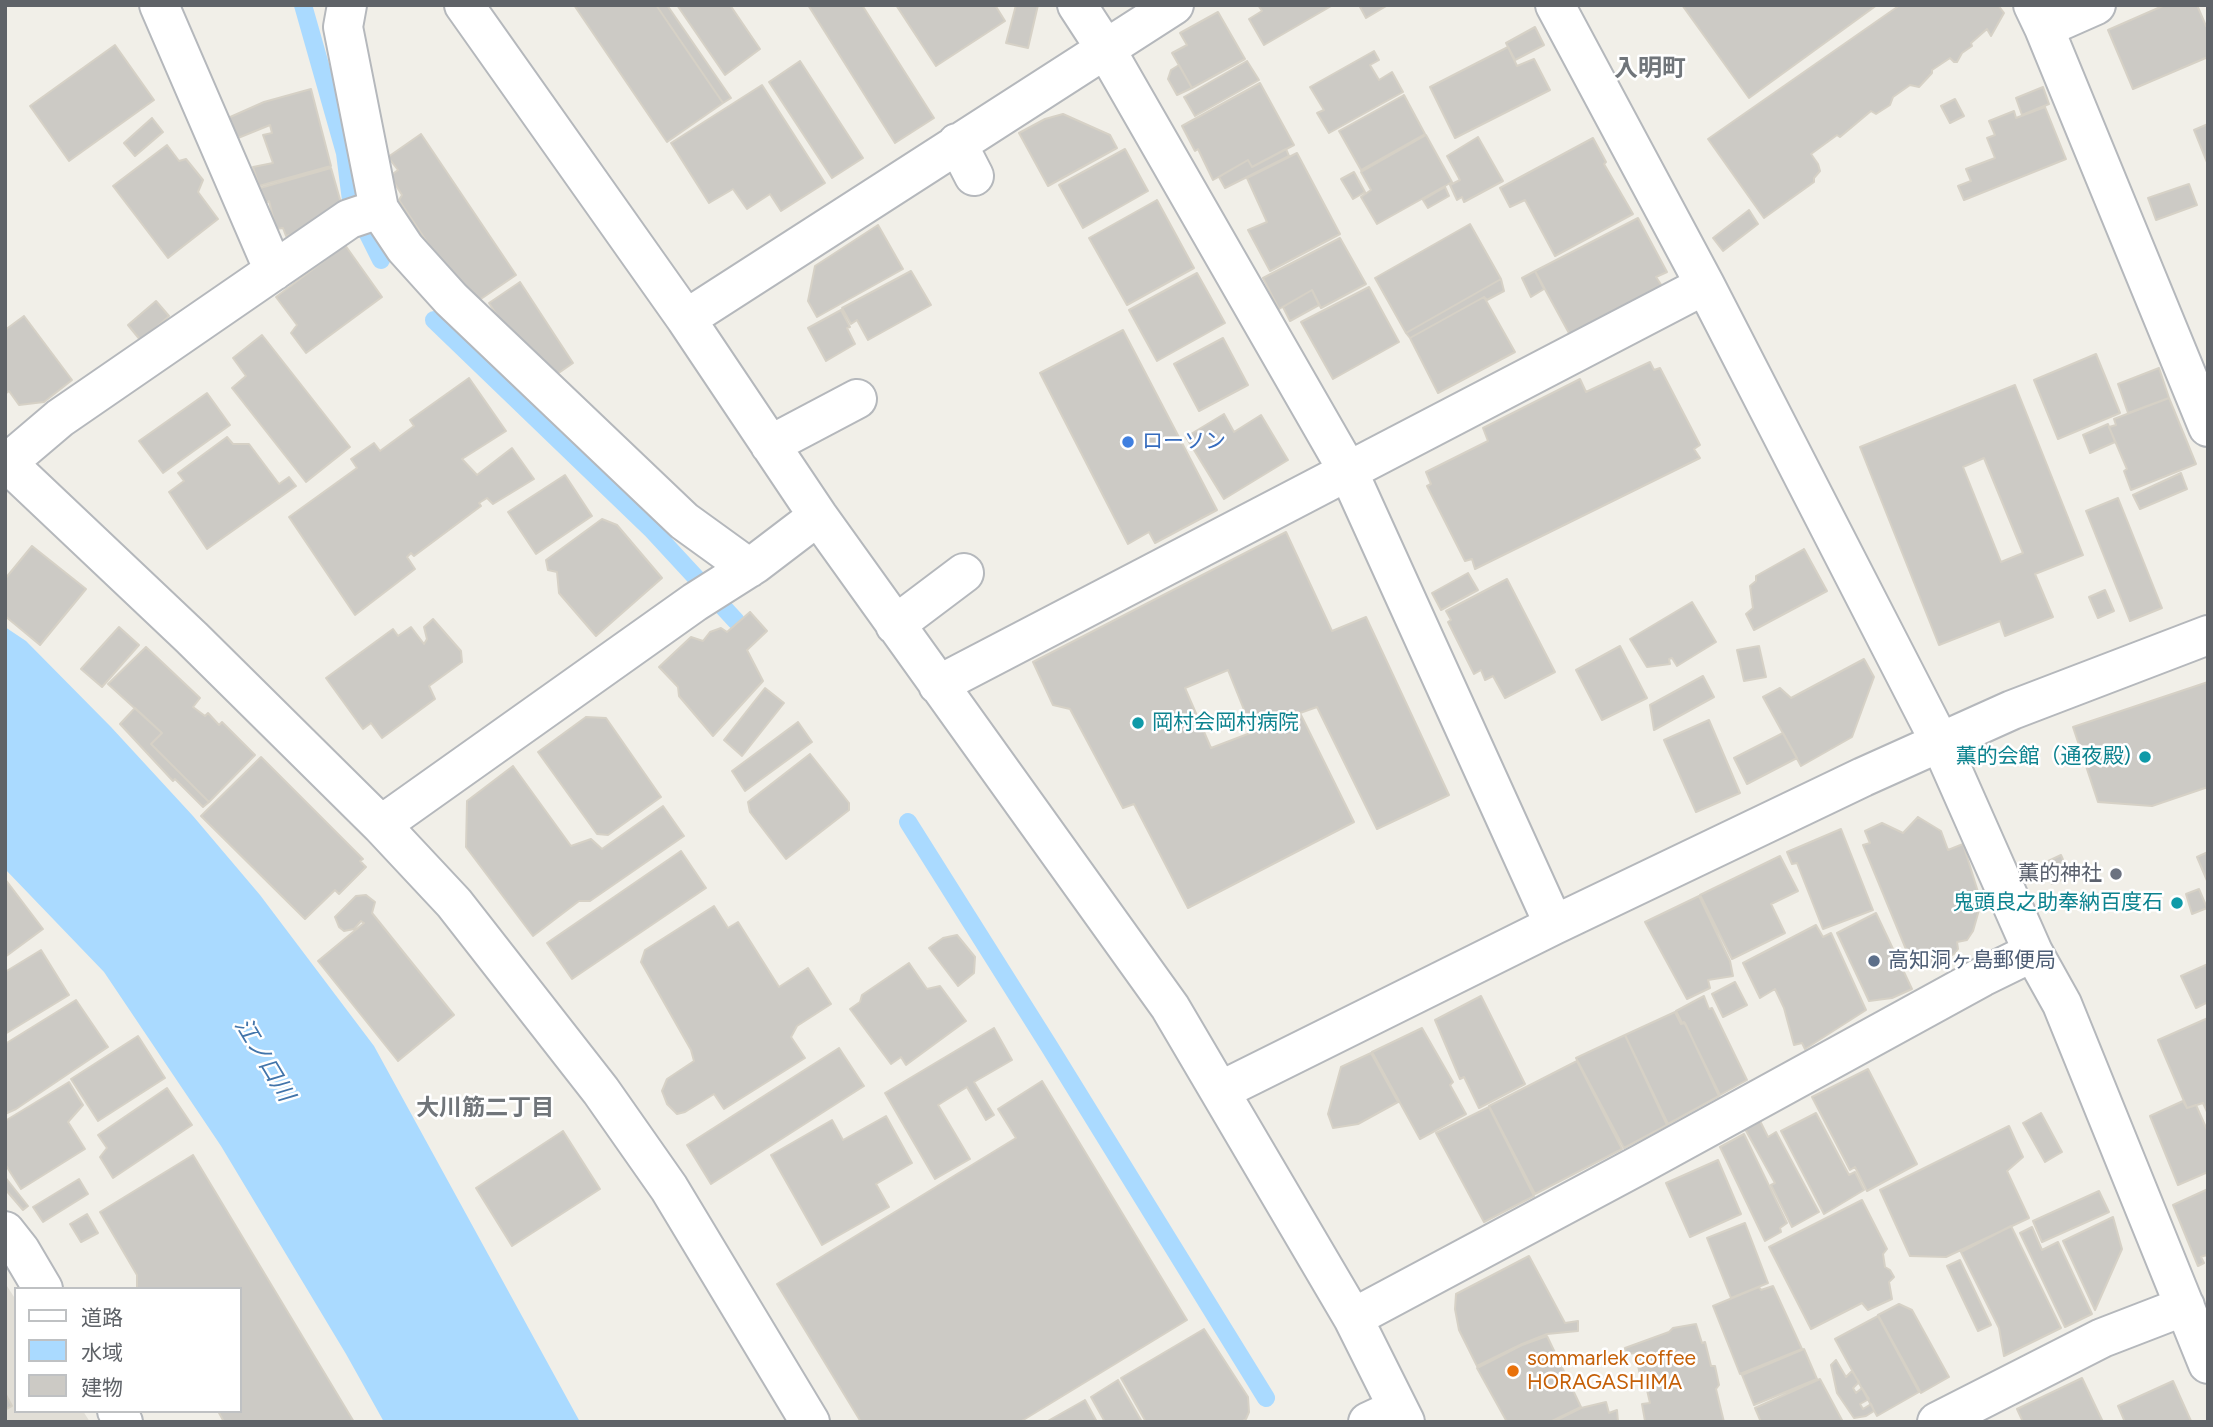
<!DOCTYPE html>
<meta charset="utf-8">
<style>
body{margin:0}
#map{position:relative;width:2213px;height:1427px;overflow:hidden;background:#f1efe8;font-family:Figtree,"Noto Sans JP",sans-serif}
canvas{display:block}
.frame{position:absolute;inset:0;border:7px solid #5f6368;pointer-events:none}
.legend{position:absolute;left:14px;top:1287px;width:228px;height:126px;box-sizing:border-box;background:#fff;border:2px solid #bfc1c3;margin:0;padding:9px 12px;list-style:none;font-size:21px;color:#5f6368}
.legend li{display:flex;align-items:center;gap:14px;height:35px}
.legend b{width:35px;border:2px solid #bfc1c3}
</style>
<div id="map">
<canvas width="2213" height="1427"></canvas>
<div class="frame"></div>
<ul class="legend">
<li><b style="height:9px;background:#fff"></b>道路</li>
<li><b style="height:19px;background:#aadaff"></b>水域</li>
<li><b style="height:19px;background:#cccac5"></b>建物</li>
</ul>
</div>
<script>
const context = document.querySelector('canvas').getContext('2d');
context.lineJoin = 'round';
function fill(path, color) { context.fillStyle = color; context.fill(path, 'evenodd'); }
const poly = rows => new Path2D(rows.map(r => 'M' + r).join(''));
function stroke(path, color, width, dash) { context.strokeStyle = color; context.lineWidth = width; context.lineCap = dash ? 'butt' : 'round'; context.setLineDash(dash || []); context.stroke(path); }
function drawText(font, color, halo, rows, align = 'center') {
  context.font = font + ' Figtree,"Noto Sans JP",sans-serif'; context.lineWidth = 5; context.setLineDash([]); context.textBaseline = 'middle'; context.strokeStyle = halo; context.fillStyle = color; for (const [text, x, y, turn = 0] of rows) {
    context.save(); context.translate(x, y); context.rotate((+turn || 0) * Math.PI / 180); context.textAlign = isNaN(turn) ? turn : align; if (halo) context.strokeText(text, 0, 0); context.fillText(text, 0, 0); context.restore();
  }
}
fill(poly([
 [5,1283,16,1300,16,1411,83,1411,90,1422,5,1422]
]), '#e1ded6');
fill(poly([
 [5,627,26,641,111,727,193,816,260,895,374,1046,580,1422,384,1422,346,1354,221,1146,104,972,5,869]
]), '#aadaff');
stroke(poly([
 [303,5,345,153,351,200,381,260],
 [434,320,651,529,736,621],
 [908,822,1049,1046,1266,1398]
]), '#aadaff', 18);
const building = poly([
 [574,5,656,5,723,103,667,142,574,5],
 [656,5,667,5,731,98,723,103,656,5],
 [677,5,730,5,760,49,725,75,677,5],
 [808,5,862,5,934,118,895,143,808,5],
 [896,5,995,5,1005,21,936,66,896,5],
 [1016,5,1038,5,1028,48,1006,43,1016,5],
 [1258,5,1333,5,1264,45,1249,19,1262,11,1258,5],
 [1359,5,1388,5,1366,18,1359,5],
 [1682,5,1877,5,1749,98,1682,5],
 [1900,5,1998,5,2004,13,1991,36,1987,29,1971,43,1972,46,1962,53,1957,62,1954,62,1950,58,1932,70,1932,73,1919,87,1910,85,1893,97,1890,105,1876,114,1871,111,1840,137,1837,135,1811,154,1818,164,1820,171,1814,178,1814,182,1764,218,1708,139,1900,5],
 [2165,5,2197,5,2206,26,2208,25,2208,57,2133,89,2108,30,2165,5],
 [1218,12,1245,59,1192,88,1172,53,1187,45,1180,33,1218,12],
 [1535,27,1544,45,1515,60,1506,43,1535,27],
 [115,45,154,100,69,161,30,106,115,45],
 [1508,47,1517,66,1534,59,1550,90,1455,138,1430,87,1508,47],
 [1374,51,1379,60,1370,65,1379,80,1392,72,1403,92,1329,133,1317,113,1324,110,1310,87,1374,51],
 [800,61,863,158,832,178,769,82,800,61],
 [1247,61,1259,80,1195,116,1184,97,1247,61],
 [1179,65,1192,88,1177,95,1168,79,1171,70,1179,65],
 [1260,83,1294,145,1252,167,1248,160,1213,180,1198,149,1195,151,1182,126,1260,83],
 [762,85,825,183,781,211,770,194,747,209,733,189,709,203,671,143,762,85],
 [2043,87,2049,104,2022,115,2016,98,2043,87],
 [311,89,331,166,259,186,253,167,273,163,263,135,272,133,270,125,238,138,228,118,264,102,311,89],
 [1404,95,1425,134,1361,170,1339,131,1404,95],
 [1955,99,1964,116,1950,123,1941,106,1955,99],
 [2045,107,2066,159,1964,200,1958,186,1971,181,1966,169,1995,158,1987,138,1995,135,1989,121,2014,111,2016,118,2045,107],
 [1063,114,1110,135,1117,148,1048,186,1019,133,1045,119,1063,114],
 [152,118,163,132,135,156,124,143,152,118],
 [2208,124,2208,165,2194,130,2208,124],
 [421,134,516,275,475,303,456,275,451,278,399,200,402,195,390,176,398,170,388,157,421,134],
 [1426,135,1452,182,1377,224,1361,197,1371,190,1361,172,1426,135],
 [1478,137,1503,181,1464,202,1462,197,1457,200,1450,185,1460,180,1447,156,1478,137],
 [1593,138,1606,162,1604,164,1633,214,1555,256,1525,200,1510,207,1500,188,1593,138],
 [167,145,179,161,186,159,203,180,198,192,218,219,168,258,113,186,167,145],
 [1125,149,1148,191,1083,228,1059,185,1125,149],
 [1286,149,1289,156,1225,188,1219,177,1248,160,1252,167,1286,149],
 [1297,153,1340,234,1270,271,1248,230,1267,222,1247,178,1297,153],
 [331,168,341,203,320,215,321,220,305,231,286,236,283,228,276,229,269,201,266,203,260,188,331,168],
 [1354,172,1365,192,1353,199,1341,179,1354,172],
 [2189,184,2197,205,2156,220,2148,198,2189,184],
 [1445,187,1449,196,1428,208,1423,200,1445,187],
 [1157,200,1194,268,1127,305,1089,238,1157,200],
 [1749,210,1758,224,1723,251,1713,238,1749,210],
 [1638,218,1667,272,1656,277,1662,286,1570,335,1535,271,1638,218],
 [1470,224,1501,279,1406,333,1375,278,1470,224],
 [878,225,903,269,817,317,808,301,815,266,878,225],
 [1340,238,1366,284,1321,308,1312,290,1279,309,1263,278,1340,238],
 [345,245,382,297,306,353,291,333,297,325,276,297,345,245],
 [911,271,931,305,868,340,857,320,851,324,842,308,911,271],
 [1535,271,1544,289,1531,297,1522,278,1535,271],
 [1197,273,1225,323,1157,361,1129,310,1197,273],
 [1501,279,1504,291,1487,300,1484,297,1410,338,1406,333,1501,279],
 [520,282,573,363,550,379,513,340,489,303,520,282],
 [1369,287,1399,342,1333,379,1301,322,1369,287],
 [1312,290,1319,305,1290,321,1283,307,1312,290],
 [1484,297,1515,352,1438,393,1410,338,1484,297],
 [156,301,169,316,141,341,128,325,156,301],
 [841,310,850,327,847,328,855,344,826,361,808,328,841,310],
 [24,316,72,380,44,402,19,405,9,391,5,394,5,330,24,316],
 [1123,330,1217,510,1155,543,1149,532,1128,544,1040,373,1123,330],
 [262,335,350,447,306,482,232,388,246,376,233,358,262,335],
 [1223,338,1248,385,1199,411,1174,364,1223,338],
 [2096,354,2120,413,2058,439,2034,380,2096,354],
 [1650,362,1654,370,1660,368,1700,445,1694,449,1700,458,1475,569,1472,559,1465,561,1427,486,1431,484,1426,472,1488,441,1483,428,1580,379,1586,392,1650,362],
 [2159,368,2169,398,2128,413,2118,384,2159,368],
 [469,378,506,431,462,459,477,475,512,448,534,479,493,504,487,498,479,503,481,506,414,556,411,553,407,557,415,569,355,615,289,517,357,468,351,459,374,443,380,451,414,426,410,420,469,378],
 [2015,385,2083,555,2035,574,2053,617,2005,636,2000,621,1939,645,1860,447,2015,385],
 [1984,458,2023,553,2001,562,1963,467,1984,458],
 [207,393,230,425,163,473,139,441,207,393],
 [2169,398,2196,464,2131,490,2124,471,2127,469,2109,427,2116,425,2114,419,2169,398],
 [1224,414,1234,432,1261,415,1288,460,1224,499,1186,437,1224,414],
 [2108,424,2115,442,2090,453,2083,435,2108,424],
 [227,437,233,444,249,444,279,484,289,477,296,486,207,549,169,492,184,481,178,473,227,437],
 [2181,473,2187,489,2140,509,2133,495,2181,473],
 [565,475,592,516,536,554,508,512,565,475],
 [2118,498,2162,608,2130,621,2086,511,2118,498],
 [602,519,617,525,662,578,596,636,559,593,557,572,548,570,546,560,602,519],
 [1286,532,1332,631,1366,617,1449,795,1377,829,1317,707,1300,713,1354,822,1188,908,1134,804,1123,808,1070,709,1053,705,1033,662,1286,532],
 [1228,670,1253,732,1211,748,1185,688,1228,670],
 [32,546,86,589,40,645,5,616,5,579,32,546],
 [1804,549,1827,591,1754,630,1746,614,1753,608,1750,586,1756,581,1756,576,1804,549],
 [1468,573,1478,590,1441,610,1432,593,1468,573],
 [1507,579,1555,672,1505,698,1493,676,1485,680,1481,670,1474,674,1448,622,1451,620,1446,611,1507,579],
 [2105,590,2114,611,2098,618,2089,597,2105,590],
 [1692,602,1716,642,1677,666,1672,658,1669,659,1670,664,1647,667,1630,639,1692,602],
 [750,612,767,631,747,650,763,681,713,736,679,696,678,687,659,667,691,637,703,641,710,632,721,628,727,632,750,612],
 [433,619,461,651,462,662,429,686,435,699,382,738,371,723,363,729,326,678,393,629,398,636,411,627,424,644,427,639,424,627,433,619],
 [119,627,139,645,102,687,81,669,119,627],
 [1620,646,1647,698,1602,720,1576,670,1620,646],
 [1759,646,1766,677,1744,681,1737,650,1759,646],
 [146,647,200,698,193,707,205,716,208,713,219,725,222,722,255,755,209,802,151,744,162,733,108,684,146,647],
 [1864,659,1874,677,1852,737,1801,766,1763,697,1780,688,1791,698,1864,659],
 [1703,676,1714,697,1654,730,1650,705,1703,676],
 [2208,682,2208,787,2152,806,2098,802,2073,727,2208,682],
 [765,688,784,703,742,756,724,740,765,688],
 [135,708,162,733,151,744,209,802,203,807,175,779,173,781,120,724,135,708],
 [586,717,606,718,661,797,608,835,597,834,538,752,586,717],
 [1709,720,1740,793,1696,812,1664,740,1709,720],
 [798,722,812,742,745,791,732,771,798,722],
 [1783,733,1797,758,1747,784,1734,758,1783,733],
 [810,754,849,803,849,810,786,859,750,812,748,802,810,754],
 [261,757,363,859,360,861,366,867,339,894,335,890,305,919,201,816,261,757],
 [513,766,571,846,591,839,602,849,663,806,684,836,590,901,579,901,533,936,466,847,467,801,513,766],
 [1918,817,1941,831,1948,850,1963,844,1979,895,1979,910,1973,931,1967,940,1957,942,1958,949,1954,954,1935,965,1920,968,1918,958,1910,959,1863,845,1870,843,1865,831,1882,823,1903,833,1918,817],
 [1841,829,1873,910,1823,929,1797,863,1792,864,1787,852,1841,829],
 [681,851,706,888,572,979,547,943,681,851],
 [2208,852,2208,883,2197,857,2208,852],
 [2061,855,2070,876,2052,884,2044,863,2061,855],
 [1780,856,1798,891,1771,904,1785,933,1732,959,1700,895,1780,856],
 [5,879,43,929,5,957,5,879],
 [2199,889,2207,908,2192,914,2186,894,2199,889],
 [366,895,375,902,372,913,454,1015,398,1061,318,961,364,923,361,921,354,929,344,931,339,927,335,917,356,896,366,895],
 [1699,896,1730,961,1733,976,1708,980,1710,988,1687,999,1645,922,1699,896],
 [714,906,728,928,738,922,779,987,808,968,831,1004,797,1026,791,1037,805,1058,724,1109,714,1094,685,1112,677,1114,667,1104,662,1091,667,1079,694,1061,691,1050,641,962,645,950,714,906],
 [1876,913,1912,989,1892,998,1869,1001,1837,933,1876,913],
 [1816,925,1823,937,1831,933,1866,1010,1805,1049,1802,1043,1794,1045,1784,1008,1775,989,1760,998,1743,963,1816,925],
 [957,935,975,957,974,973,958,986,929,948,943,938,957,935],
 [41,950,69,995,5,1034,5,972,41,950],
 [909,963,927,989,940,986,966,1021,906,1065,901,1057,891,1064,850,1009,860,1002,862,995,909,963],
 [2208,964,2208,1002,2196,1008,2181,976,2208,964],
 [1735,982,1747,1005,1723,1017,1712,994,1735,982],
 [1481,996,1525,1084,1479,1108,1464,1077,1460,1079,1435,1020,1481,996],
 [1704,996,1709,1009,1712,1008,1747,1080,1720,1095,1684,1022,1682,1023,1676,1011,1704,996],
 [76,1000,108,1047,16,1109,5,1114,5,1044,76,1000],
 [1675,1012,1681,1024,1685,1023,1719,1096,1668,1124,1625,1035,1675,1012],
 [2208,1018,2208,1114,2203,1103,2187,1108,2158,1040,2208,1018],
 [994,1028,1012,1060,974,1082,994,1115,986,1120,967,1087,938,1105,970,1159,935,1179,885,1093,994,1028],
 [1422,1028,1453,1082,1450,1085,1466,1114,1420,1139,1372,1052,1422,1028],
 [1625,1035,1667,1125,1624,1148,1576,1058,1625,1035],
 [138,1036,165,1078,98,1121,71,1079,138,1036],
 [839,1048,864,1086,711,1184,687,1145,839,1048],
 [1371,1053,1398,1102,1358,1124,1333,1128,1328,1114,1341,1067,1371,1053],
 [1577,1061,1622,1149,1535,1194,1489,1106,1577,1061],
 [1868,1069,1917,1164,1867,1191,1855,1167,1850,1170,1812,1097,1868,1069],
 [1042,1081,1187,1320,1020,1422,861,1422,777,1284,1016,1138,998,1109,1042,1081],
 [69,1082,83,1105,68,1122,85,1149,21,1189,5,1164,5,1121,69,1082],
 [167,1088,192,1125,113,1178,100,1157,107,1148,98,1135,167,1088],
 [2183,1101,2187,1108,2196,1105,2208,1132,2208,1172,2178,1185,2150,1116,2183,1101],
 [1489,1107,1534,1196,1484,1222,1436,1133,1489,1107],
 [1816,1113,1849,1175,1855,1172,1864,1190,1824,1214,1781,1131,1816,1113],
 [2041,1113,2062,1152,2045,1162,2023,1123,2041,1113],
 [886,1116,912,1163,876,1184,889,1207,822,1245,771,1155,832,1120,843,1140,886,1116],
 [1760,1121,1768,1137,1776,1132,1819,1212,1792,1227,1771,1185,1775,1183,1745,1129,1760,1121],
 [2009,1126,2023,1157,2007,1171,2029,1218,1946,1257,1910,1256,1880,1190,2009,1126],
 [563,1131,600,1189,512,1246,476,1188,563,1131],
 [1744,1134,1787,1223,1780,1228,1781,1232,1765,1241,1720,1147,1744,1134],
 [193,1155,354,1422,224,1422,218,1411,240,1411,240,1289,137,1289,137,1275,100,1212,193,1155],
 [1718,1160,1741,1214,1690,1237,1666,1183,1718,1160],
 [5,1177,28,1206,23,1210,5,1189,5,1177],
 [79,1179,88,1194,43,1222,33,1207,79,1179],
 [2208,1189,2208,1259,2206,1255,2201,1257,2204,1263,2198,1266,2173,1205,2208,1189],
 [2099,1191,2109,1212,2042,1242,2033,1221,2099,1191],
 [1862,1200,1887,1249,1883,1254,1885,1267,1890,1270,1894,1277,1889,1282,1892,1299,1868,1310,1862,1303,1811,1329,1769,1247,1862,1200],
 [87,1214,98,1233,81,1242,70,1224,87,1214],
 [2113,1217,2122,1249,2095,1310,2063,1241,2113,1217],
 [1745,1223,1768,1283,1731,1298,1707,1238,1745,1223],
 [2011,1226,2061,1328,2004,1356,1999,1328,1961,1252,2011,1226],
 [2032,1227,2042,1250,2058,1242,2092,1314,2065,1327,2020,1233,2032,1227],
 [1529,1256,1565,1323,1578,1321,1578,1331,1547,1334,1522,1344,1477,1366,1459,1330,1455,1309,1456,1294,1529,1256],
 [1960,1260,1991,1325,1978,1331,1947,1266,1960,1260],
 [1773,1286,1802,1349,1740,1374,1713,1306,1759,1287,1761,1290,1773,1286],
 [1899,1304,1912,1310,1949,1377,1921,1393,1878,1315,1899,1304],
 [1878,1316,1919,1392,1877,1416,1835,1339,1878,1316],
 [1696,1324,1702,1343,1705,1342,1711,1366,1715,1366,1719,1385,1716,1389,1724,1422,1641,1422,1645,1421,1642,1404,1650,1403,1644,1377,1640,1376,1636,1353,1626,1354,1625,1348,1669,1332,1673,1328,1696,1324],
 [1204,1329,1248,1397,1249,1412,1246,1419,1241,1422,1146,1422,1121,1378,1204,1329],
 [1547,1336,1581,1407,1550,1422,1507,1422,1477,1368,1522,1345,1547,1336],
 [1804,1349,1817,1379,1754,1405,1742,1375,1804,1349],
 [1836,1360,1846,1377,1852,1371,1859,1382,1853,1388,1856,1393,1862,1388,1869,1399,1860,1404,1863,1409,1871,1404,1874,1411,1866,1416,1854,1418,1837,1393,1831,1365,1836,1360],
 [2082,1378,2103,1422,2023,1422,2017,1409,2082,1378],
 [1820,1379,1843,1422,1761,1422,1755,1408,1820,1379],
 [1118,1380,1142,1422,1105,1422,1091,1397,1118,1380],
 [2173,1381,2191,1421,2125,1422,2118,1406,2173,1381],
 [5,1393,12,1406,5,1410,5,1393],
 [1085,1400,1097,1422,1046,1422,1085,1400],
 [1606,1402,1609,1413,1617,1410,1618,1422,1553,1422,1581,1408,1606,1402]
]);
fill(building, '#cccac5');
stroke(building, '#d6d1c6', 2);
const minor = poly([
 [159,5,274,271],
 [347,5,343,27,379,209,405,248,451,299,684,521,749,568],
 [464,5,686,319,818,516,1170,1007,1353,1318,1405,1422],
 [1077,5,1105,48,1348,471,1554,925],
 [1555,5,1705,285,1940,742,2033,952,2062,1004,2208,1364],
 [2033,5,2044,28,2208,427],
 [2044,28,2096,5],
 [957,143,974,176],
 [686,319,1174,5],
 [770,445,857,399],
 [5,461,192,638,381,825,454,903,601,1091,669,1188,810,1422],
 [7,463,60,418,349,219,379,209],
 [895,625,964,573],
 [938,685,1705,285],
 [381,825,695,602,755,564,818,516],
 [1220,1091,1554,925,1863,777,2012,710,2208,635],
 [5,1231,20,1250,43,1289],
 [1353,1318,1641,1164,1982,977,2033,952],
 [117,1411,123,1422],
 [1368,1422,1398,1408],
 [1937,1422,2102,1338,2185,1306]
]);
stroke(minor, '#b5b8bc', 42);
stroke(minor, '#fff', 38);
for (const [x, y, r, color] of [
 [1128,442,7,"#3f7fe0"],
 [1138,723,7,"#0f9aa8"],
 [2145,757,7,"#0f9aa8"],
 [2116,874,7,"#6b7280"],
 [2177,903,7,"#0f9aa8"],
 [1874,961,7,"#5c6f8a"],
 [1513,1371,7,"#e8710a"]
]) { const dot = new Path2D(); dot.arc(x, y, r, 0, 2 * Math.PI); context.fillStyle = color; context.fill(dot); stroke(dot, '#fff', 2.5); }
drawText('21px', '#366cbe', '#fff', [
 ["ローソン",1142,442]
], 'left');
drawText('21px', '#0d838f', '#fff', [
 ["岡村会岡村病院",1152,723,"left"],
 ["薫的会館（通夜殿)",2131,757],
 ["鬼頭良之助奉納百度石",2163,903]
], 'right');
drawText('21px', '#5b616d', '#fff', [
 ["薫的神社",2102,874]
], 'right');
drawText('21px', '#4e5e75', '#fff', [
 ["高知洞ヶ島郵便局",1888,961]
], 'left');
drawText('21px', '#c56008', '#fff', [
 ["sommarlek coffee",1527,1359],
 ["HORAGASHIMA",1527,1383]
], 'left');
drawText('italic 23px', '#4174aa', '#fff', [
 ["江ノ口川",264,1060,59]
]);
drawText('bold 23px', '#70757a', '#fff', [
 ["大川筋二丁目",485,1108]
]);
drawText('bold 24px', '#70757a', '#fff', [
 ["入明町",1650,69]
]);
</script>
